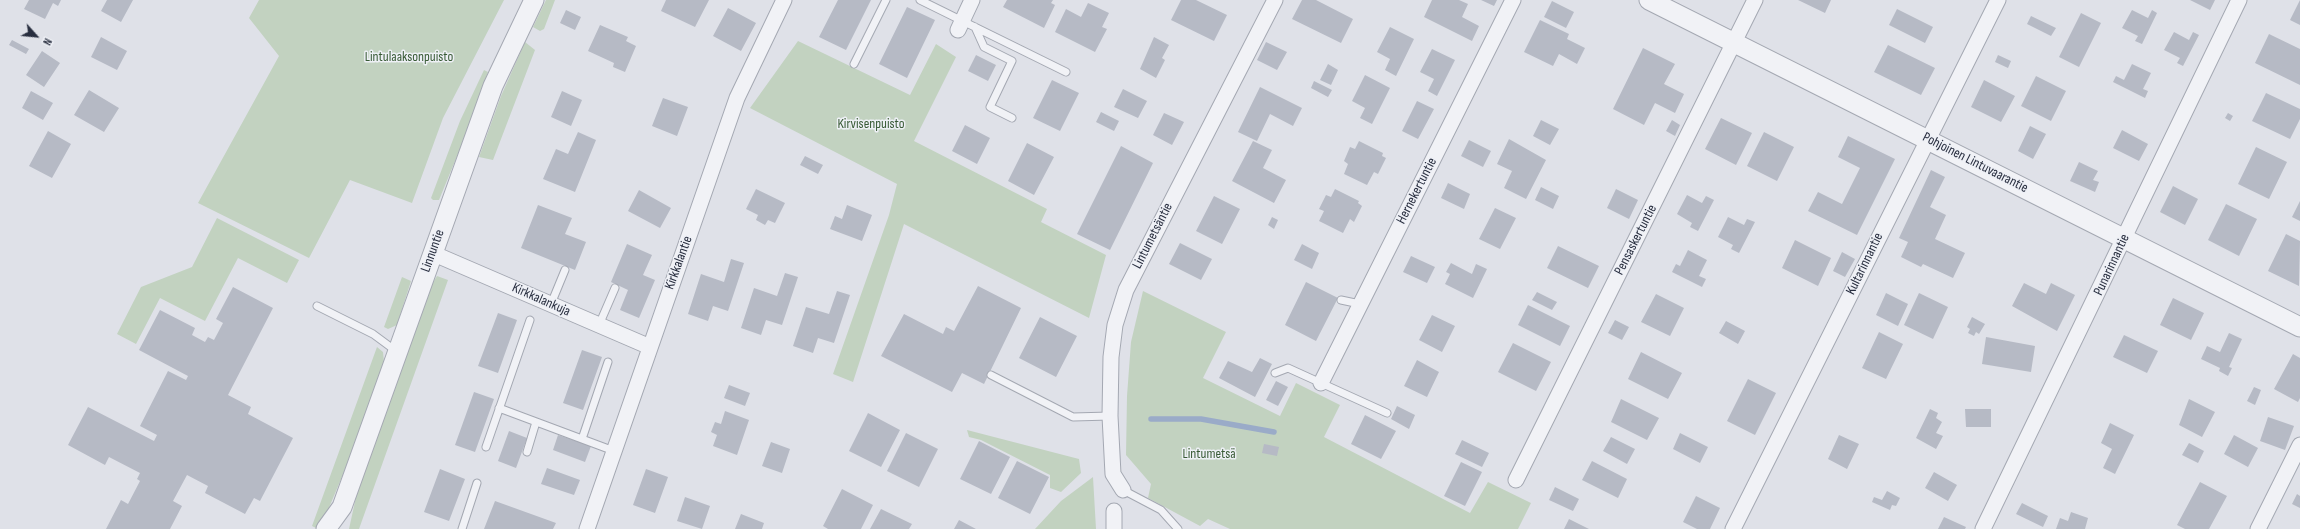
<!DOCTYPE html>
<meta charset="utf-8">
<style>
body{margin:0}
#map{position:relative;width:2300px;height:529px;overflow:hidden;background:#dfe1e8;font-family:"Sofia Sans Condensed",sans-serif}
canvas{display:block}
.north{position:absolute;left:16px;top:16px;width:40px;height:40px;-webkit-text-stroke:3px #eef0f6;paint-order:stroke;rotate:117deg;font-size:11px;font-weight:700;line-height:16px;text-align:center;color:#282e3f}
.north::after{content:'';display:block;margin:auto;width:14px;height:18px;background:#282e3f;clip-path:polygon(50% 0,100% 100%,50% 72%,0 100%)}
</style>
<div id="map">
<canvas width="2300" height="529"></canvas>
<div class="north">N</div>
</div>
<script>
const context = document.querySelector('canvas').getContext('2d');
context.lineJoin = 'round';
function fill(path, color) { context.fillStyle = color; context.fill(path, 'evenodd'); }
const poly = rows => new Path2D(rows.map(r => 'M' + r).join(''));
function stroke(path, color, width, dash) { context.strokeStyle = color; context.lineWidth = width; context.lineCap = dash ? 'butt' : 'round'; context.setLineDash(dash || []); context.stroke(path); }
function drawText(font, color, halo, rows, align = 'center') {
  context.font = font + ' "Sofia Sans Condensed",sans-serif'; context.lineWidth = 3; context.setLineDash([]); context.textBaseline = 'middle'; context.strokeStyle = halo; context.fillStyle = color; for (const [text, x, y, turn = 0] of rows) {
    context.save(); context.translate(x, y); context.rotate((+turn || 0) * Math.PI / 180); context.textAlign = isNaN(turn) ? turn : align; if (halo) context.strokeText(text, 0, 0); context.fillText(text, 0, 0); context.restore();
  }
}
fill(poly([
 [259,0,504,0,443,118,412,203,350,180,309,258,198,203,279,56,249,18],
 [546,0,555,0,544,29,540,31,533,27],
 [798,41,910,95,936,44,956,57,914,141,1047,209,1041,222,1106,255,1089,318,904,224,853,382,833,374,889,215,897,184,750,108],
 [525,42,535,50,493,160,479,157,501,96],
 [484,70,488,72,462,144,439,200,433,200,431,198,460,121],
 [217,218,299,260,287,283,238,258,205,321,160,298,136,344,117,334,141,287,192,267],
 [437,276,448,280,359,529,349,529,356,497,432,284],
 [402,277,411,281,397,325,388,329,384,327],
 [1143,291,1226,332,1203,378,1280,416,1296,383,1340,405,1324,437,1470,513,1488,482,1531,503,1518,529,1230,529,1208,519,1200,526,1148,498,1151,484,1126,455,1127,396,1131,342],
 [377,347,383,352,384,362,344,472,320,529,318,529,312,526],
 [967,430,1079,459,1081,473,1061,492,1050,488,1050,475,981,440,969,437],
 [1093,477,1096,529,1035,529,1061,501]
]), '#c2d2c0');
stroke(poly([
 [1151,419,1201,419,1274,432]
]), '#9aabc8', 5.5);
fill(poly([
 [29,0,61,0,58,6,53,3,45,19,24,9],
 [107,0,133,0,121,22,101,11],
 [666,0,709,0,695,27,661,11],
 [838,0,871,0,846,50,819,37],
 [1007,0,1053,0,1051,3,1055,5,1044,28,1003,7],
 [1181,0,1196,0,1227,15,1214,41,1171,20],
 [1302,0,1316,0,1353,19,1341,43,1292,19],
 [1432,0,1459,0,1468,4,1462,17,1479,26,1472,41,1424,17],
 [1481,0,1497,0,1494,6],
 [1798,0,1831,0,1825,13],
 [2190,0,2215,0,2210,10],
 [2300,0,2300,25,2290,20],
 [1552,1,1574,12,1566,28,1544,17],
 [1088,3,1109,13,1102,27,1107,29,1095,52,1055,32,1066,9,1081,17],
 [907,7,935,20,907,78,879,64],
 [728,8,756,23,741,51,713,36],
 [1897,9,1933,27,1925,43,1889,25],
 [566,10,581,17,575,30,560,23],
 [2132,10,2148,18,2152,10,2157,13,2142,44,2135,41,2138,36,2122,28],
 [2081,13,2101,23,2079,67,2059,57],
 [2031,16,2056,28,2051,36,2027,24],
 [1540,20,1569,34,1567,39,1585,48,1577,64,1559,54,1553,66,1524,52],
 [600,25,628,37,626,41,636,46,625,72,613,67,614,63,588,51],
 [1390,27,1414,39,1396,76,1385,70,1390,59,1377,52],
 [2174,32,2189,40,2193,32,2199,35,2183,66,2177,63,2180,58,2164,50],
 [2269,34,2300,49,2300,85,2255,63],
 [101,37,127,51,117,70,91,57],
 [1154,37,1169,45,1162,58,1165,60,1156,78,1140,69],
 [12,40,29,49,26,54,9,45],
 [1266,42,1287,52,1277,70,1257,60],
 [1888,45,1935,68,1921,95,1874,72],
 [1643,48,1675,64,1664,84,1684,94,1675,113,1655,103,1644,125,1613,109],
 [1432,49,1455,60,1437,96,1428,91,1434,79,1420,72],
 [42,51,60,63,44,87,26,75],
 [976,55,996,65,988,81,968,71],
 [1998,55,2011,61,2008,68,1995,62],
 [1328,64,1338,70,1331,85,1320,80],
 [2132,64,2151,73,2143,89,2148,91,2145,98,2113,82,2116,76,2124,80],
 [1365,75,1390,88,1372,124,1360,118,1365,108,1352,101],
 [2036,76,2066,91,2051,121,2021,106],
 [1052,80,1079,93,1060,131,1033,118],
 [1984,80,2015,96,2001,122,1971,107],
 [1314,81,1332,90,1328,97,1311,88],
 [1260,87,1302,108,1293,126,1270,114,1257,141,1238,132],
 [1123,89,1147,101,1138,118,1114,107],
 [89,90,119,108,104,132,74,115],
 [31,91,53,103,43,120,22,108],
 [562,91,582,100,571,126,551,117],
 [2266,93,2300,109,2300,119,2290,139,2252,121],
 [663,98,688,107,677,136,652,126],
 [1417,101,1434,109,1418,139,1402,131],
 [1101,112,1119,121,1114,131,1096,122],
 [1164,113,1184,122,1172,145,1153,135],
 [2228,113,2233,116,2230,121,2225,118],
 [1721,118,1752,133,1736,165,1705,149],
 [1541,120,1559,129,1550,145,1533,136],
 [1672,120,1680,125,1675,136,1666,131],
 [965,125,990,138,977,164,952,151],
 [2030,126,2046,134,2033,159,2018,151],
 [2122,130,2148,144,2139,161,2113,148],
 [48,131,71,144,52,178,29,166],
 [578,132,596,140,575,192,543,179,556,149,568,154],
 [1764,132,1794,147,1777,181,1747,166],
 [1848,136,1895,159,1857,235,1808,211,1818,192,1842,204,1860,168,1838,157],
 [1509,139,1546,160,1526,199,1504,188,1512,171,1497,164],
 [1469,140,1491,151,1483,167,1461,156],
 [1253,141,1272,150,1263,168,1286,180,1274,203,1232,181],
 [1359,141,1383,153,1382,156,1386,158,1378,174,1374,172,1367,185,1344,174,1348,164,1344,161,1350,147,1355,149],
 [1027,143,1054,157,1034,195,1008,181],
 [1121,146,1153,163,1110,250,1077,234],
 [2256,147,2287,162,2269,199,2238,184],
 [805,156,823,165,818,174,800,165],
 [2079,162,2098,171,2093,180,2099,182,2095,192,2070,181],
 [1931,170,1945,177,1930,207,1946,215,1935,239,1965,253,1953,278,1923,264,1921,267,1901,257,1908,242,1899,238],
 [1448,183,1470,194,1464,209,1441,198],
 [2173,186,2198,199,2185,225,2160,212],
 [1541,187,1559,196,1553,209,1535,200],
 [756,189,785,203,775,223,768,220,765,225,756,220,758,215,746,209],
 [1335,189,1359,201,1358,203,1362,206,1354,222,1350,219,1343,233,1319,221,1324,211,1319,209,1326,195,1331,197],
 [1616,189,1638,200,1629,219,1607,208],
 [639,190,671,208,660,228,628,211],
 [1687,195,1702,203,1706,196,1714,200,1698,231,1690,227,1692,223,1677,214],
 [1214,196,1240,209,1222,244,1196,231],
 [2300,201,2300,221,2292,217],
 [2226,204,2257,219,2239,256,2208,240],
 [538,205,572,218,565,234,586,242,575,270,521,248],
 [847,205,872,215,862,241,830,229,835,216,842,219],
 [1495,208,1516,218,1500,249,1479,239],
 [1272,217,1278,220,1274,229,1268,225],
 [1728,217,1744,225,1747,219,1755,222,1739,253,1731,249,1733,245,1718,237],
 [2286,234,2300,241,2299,286,2268,271],
 [1795,240,1831,258,1818,286,1782,268],
 [1180,243,1212,259,1201,280,1169,264],
 [627,244,652,255,643,275,655,280,639,318,620,310,628,290,611,282],
 [1302,244,1319,253,1312,269,1294,260],
 [1558,246,1599,266,1588,288,1547,268],
 [1688,250,1707,260,1699,276,1706,279,1702,287,1672,272,1676,264,1680,266],
 [1842,252,1855,259,1845,277,1833,271],
 [1411,256,1435,267,1427,283,1403,272],
 [731,259,744,263,728,311,713,306,708,321,688,314,701,274,724,282],
 [1451,263,1472,274,1476,264,1487,269,1473,298,1445,284,1450,274,1446,272],
 [785,273,798,277,782,325,766,320,761,335,741,328,754,288,777,296],
 [1306,282,1338,298,1316,341,1285,325],
 [2024,283,2046,294,2051,283,2075,295,2057,331,2012,306],
 [978,286,1021,308,984,384,962,373,952,392,881,356,904,314,943,334,946,327,954,331],
 [233,287,273,308,228,395,251,407,248,414,293,438,260,501,254,498,245,514,205,493,208,486,187,475,173,501,182,506,170,529,106,529,121,500,128,504,140,481,137,479,140,473,109,457,105,465,68,445,88,407,154,441,157,435,140,426,168,371,186,380,188,376,139,350,160,310,195,328,192,335,205,342,208,337,214,340,223,323,216,319],
 [837,291,850,295,834,343,818,338,813,353,793,346,806,307,829,314],
 [1537,292,1557,302,1552,310,1532,300],
 [1886,293,1908,304,1898,326,1876,315],
 [1919,293,1948,307,1933,339,1904,325],
 [1656,294,1684,308,1670,336,1641,322],
 [2173,298,2204,313,2191,340,2160,325],
 [1528,305,1570,326,1560,346,1518,325],
 [498,313,517,320,498,373,478,366],
 [1432,315,1455,326,1442,352,1419,340],
 [1040,317,1077,336,1056,377,1019,358],
 [1972,317,1985,324,1979,334,1976,332,1974,336,1968,333,1970,329,1967,327],
 [1615,320,1629,327,1622,340,1608,333],
 [1726,321,1745,331,1738,344,1719,333],
 [1879,332,1903,344,1886,379,1862,368],
 [2229,333,2242,339,2229,367,2232,368,2228,376,2219,371,2220,368,2201,359,2207,346,2220,352],
 [2124,335,2158,351,2147,373,2113,357],
 [1986,337,2035,346,2031,372,1982,364],
 [1513,343,1551,362,1536,391,1498,372],
 [582,350,602,357,583,410,563,403],
 [1641,352,1682,373,1668,399,1628,379],
 [2293,354,2300,358,2300,398,2298,402,2274,389],
 [1260,358,1272,364,1255,397,1219,378,1228,361,1252,372],
 [1417,360,1439,372,1427,397,1404,386],
 [1748,379,1776,393,1755,435,1727,421],
 [1276,381,1288,387,1278,406,1266,400],
 [729,385,750,393,745,406,724,398],
 [2254,387,2261,390,2255,405,2247,401],
 [474,392,494,399,475,452,455,445],
 [1621,399,1659,418,1647,440,1611,422],
 [2189,399,2215,412,2202,437,2179,425],
 [1397,406,1415,415,1409,429,1391,419],
 [1930,409,1938,413,1936,418,1942,422,1936,433,1943,436,1936,449,1916,438],
 [1965,409,1991,409,1991,427,1966,427],
 [725,411,749,420,737,455,713,446,717,435,711,432,715,422,721,424],
 [868,413,900,430,881,467,849,451],
 [1365,415,1396,431,1381,459,1351,444],
 [2268,417,2294,426,2285,450,2260,441],
 [2110,423,2134,435,2115,474,2103,468,2112,449,2101,443],
 [509,431,527,438,516,468,498,461],
 [906,433,938,449,919,487,887,471],
 [1680,433,1708,447,1700,463,1673,449],
 [558,435,591,446,585,462,553,450],
 [1839,435,1859,444,1847,469,1828,459],
 [2234,435,2258,448,2248,467,2224,454],
 [1611,437,1635,449,1627,464,1603,451],
 [1462,440,1489,453,1482,467,1455,454],
 [979,441,1010,457,991,494,960,479],
 [771,442,790,449,782,473,762,466],
 [2189,443,2204,451,2198,463,2182,455],
 [1264,444,1279,447,1277,456,1262,453],
 [1017,461,1049,477,1030,514,998,498],
 [1592,461,1627,479,1618,498,1582,480],
 [1461,462,1482,472,1465,506,1444,496],
 [547,468,580,480,574,495,541,484],
 [440,469,465,479,449,521,424,512],
 [646,469,668,477,655,513,633,505],
 [1934,472,1957,485,1948,501,1925,488],
 [2200,482,2227,496,2209,529,2185,529,2177,525],
 [1555,487,1579,499,1573,511,1549,500],
 [842,489,873,505,861,529,828,529,823,526],
 [1887,491,1900,498,1896,506,1892,505,1890,510,1872,502,1874,497,1882,500],
 [2297,494,2300,496,2300,508,2292,504],
 [1696,496,1720,508,1710,529,1697,529,1683,522],
 [685,497,710,506,702,529,677,521],
 [495,501,556,523,553,529,484,529],
 [2022,503,2048,516,2043,527,2016,514],
 [881,509,912,524,909,529,870,529],
 [2071,512,2088,518,2085,529,2056,529,2060,518,2068,521],
 [741,514,764,523,762,529,735,529],
 [1944,517,1966,527,1965,529,1938,529],
 [1569,519,1589,529,1564,529],
 [959,520,976,529,954,529]
]), '#b6bac5');
const service = poly([
 [920,0,1066,72],
 [975,27,984,47,1012,61,990,107,1012,118],
 [854,64,886,0],
 [1341,300,1360,304],
 [551,304,565,270],
 [317,306,373,334,396,351],
 [599,325,615,288],
 [1275,373,1288,368,1387,413],
 [991,375,1073,417,1110,416],
 [499,408,614,451],
 [582,439,608,362],
 [486,447,530,320],
 [527,452,536,422],
 [1123,490,1161,510,1178,529],
 [462,529,477,483]
]);
const minor = poly([
 [958,30,972,0],
 [432,253,650,347],
 [1321,383,1513,0],
 [1516,480,1755,0],
 [1123,490,1113,474,1110,416,1111,357,1115,325,1126,290,1275,0],
 [1114,511,1114,529],
 [587,529,737,98,784,0],
 [1733,529,1998,0],
 [1983,529,2239,0],
 [2258,529,2300,445]
]);
const tertiary = poly([
 [1649,0,2300,327],
 [326,529,342,507,493,86,534,0]
]);
stroke(service, '#a4a8b2', 9);
stroke(minor, '#a4a8b2', 17);
stroke(tertiary, '#a4a8b2', 21);
stroke(service, '#f1f2f6', 7);
stroke(minor, '#f1f2f6', 15);
stroke(tertiary, '#f1f2f6', 19);
drawText('14px', '#385a35', '#eef0f6', [
 ["Lintulaaksonpuisto",409,57],
 ["Kirvisenpuisto",871,124],
 ["Lintumetsä",1209,454]
]);
drawText('14px', '#282e3f', '#eef0f6', [
 ["Pohjoinen Lintuvaarantie",1975,163,27],
 ["Hernekertuntie",1417,191,-63],
 ["Lintumetsäntie",1153,236,-63],
 ["Pensaskertuntie",1636,240,-63],
 ["Linnuntie",433,251,-70],
 ["Kirkkalantie",679,263,-70],
 ["Kultarinnantie",1865,264,-64],
 ["Punarinnantie",2112,265,-65],
 ["Kirkkalankuja",541,300,24]
]);
</script>
